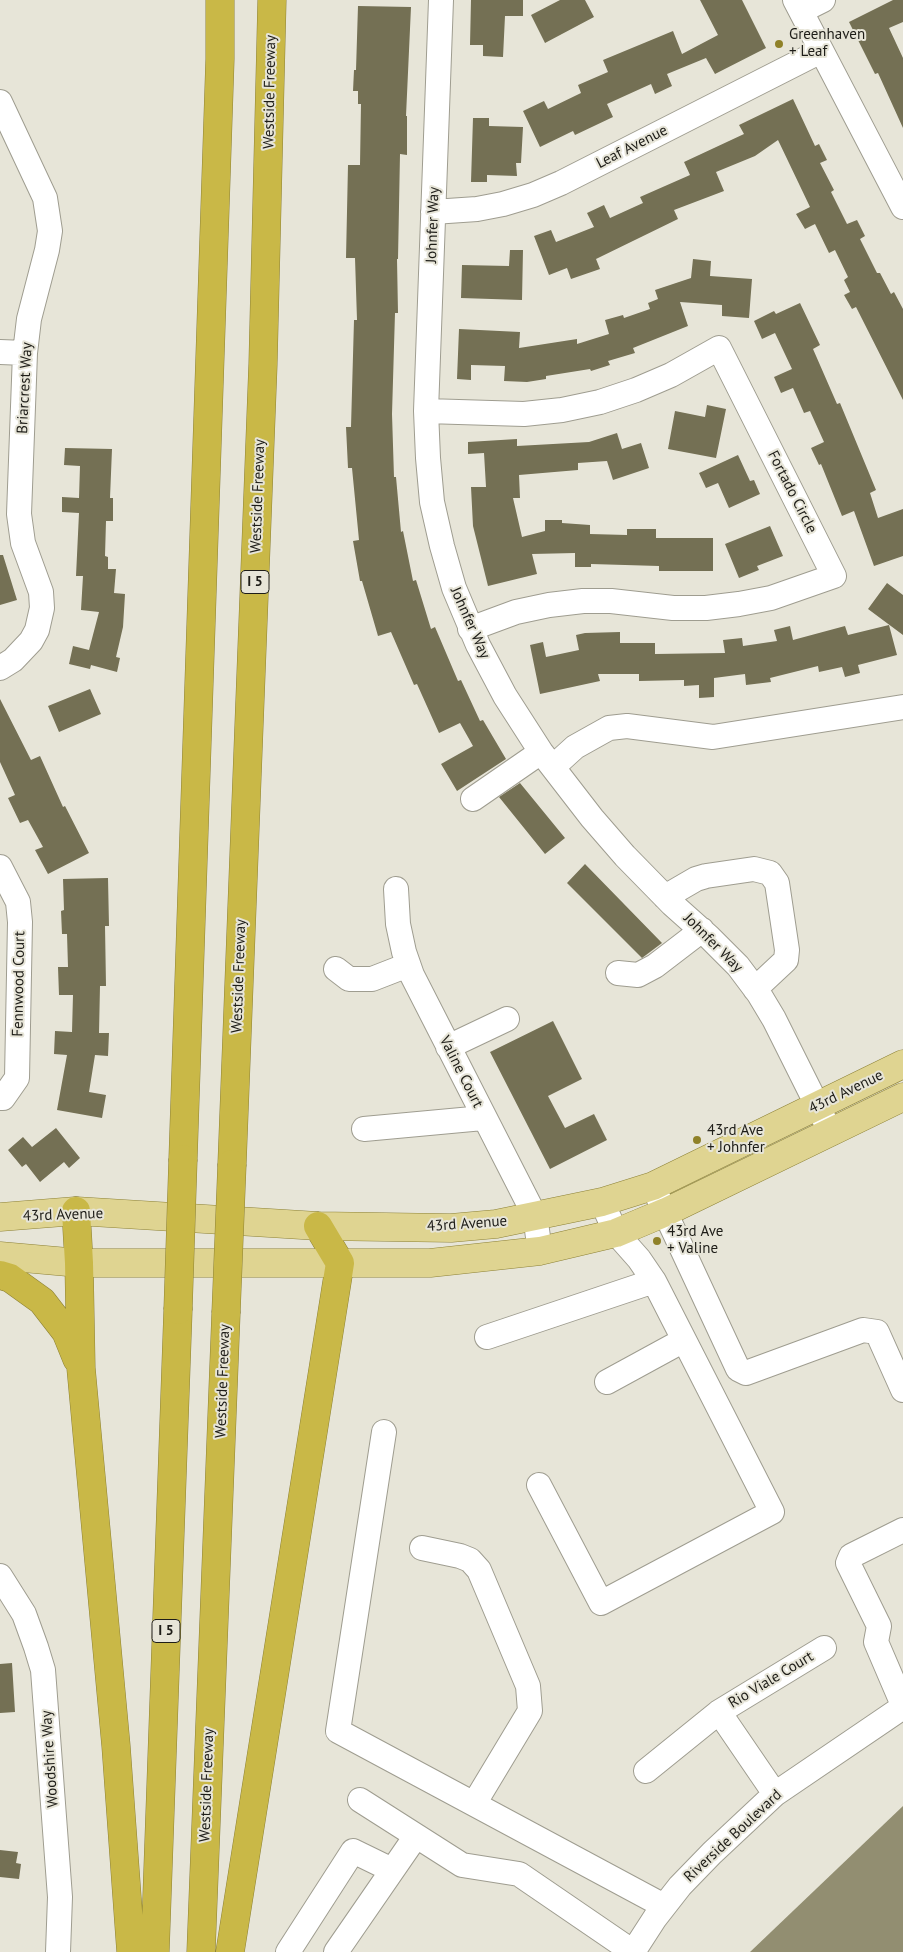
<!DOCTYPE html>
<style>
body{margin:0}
canvas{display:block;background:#e7e5d8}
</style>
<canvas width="903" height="1952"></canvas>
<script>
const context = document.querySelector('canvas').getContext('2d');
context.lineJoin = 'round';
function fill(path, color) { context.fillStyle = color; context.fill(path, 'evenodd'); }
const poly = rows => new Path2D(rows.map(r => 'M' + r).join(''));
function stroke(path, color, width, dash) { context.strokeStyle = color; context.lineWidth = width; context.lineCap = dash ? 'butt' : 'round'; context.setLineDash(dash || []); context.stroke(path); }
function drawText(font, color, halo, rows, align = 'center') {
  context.font = font + ' "PT Sans",sans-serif'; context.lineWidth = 4; context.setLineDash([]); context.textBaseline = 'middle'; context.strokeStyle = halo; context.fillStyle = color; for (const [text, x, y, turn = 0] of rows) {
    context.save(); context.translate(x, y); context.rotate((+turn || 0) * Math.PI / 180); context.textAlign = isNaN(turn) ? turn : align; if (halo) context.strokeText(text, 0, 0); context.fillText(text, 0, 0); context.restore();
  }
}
fill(poly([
 [903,1806,903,1952,750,1952]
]), '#928e71');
fill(poly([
 [471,0,523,0,523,16,505,16,503,57,483,56,483,45,470,45],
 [560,0,585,0,594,17,545,43,531,15],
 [700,0,742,0,766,48,715,74,706,58,667,74,672,86,655,94,651,84,607,104,613,117,575,135,573,131,540,147,523,111,544,101,548,109,581,93,578,85,608,72,603,60,673,31,682,54,718,35],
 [893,0,903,0,903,22,889,28,903,58,903,128,878,73,875,74,849,22],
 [358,6,411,7,406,116,407,116,407,155,400,154,398,259,397,259,398,313,395,313,392,414,394,477,396,477,401,532,403,531,413,581,416,580,431,629,435,627,458,681,461,680,480,721,483,720,506,759,457,791,441,764,473,746,460,723,439,733,417,684,414,685,391,632,378,636,362,581,360,581,353,541,359,540,352,468,348,468,346,427,351,427,354,320,357,320,355,258,346,258,348,165,360,165,361,104,358,104,358,91,353,91,354,70,356,70],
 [793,99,815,146,819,144,827,160,820,163,834,190,831,192,847,224,857,220,865,236,860,239,877,273,880,273,891,294,894,292,903,309,903,400,856,307,852,309,844,295,850,292,844,280,848,277,835,250,829,253,815,224,805,229,796,214,810,207,778,140,755,156,716,172,724,191,674,210,678,219,596,259,600,269,571,279,567,268,549,275,534,236,551,230,556,242,594,227,587,213,604,205,610,218,643,203,640,197,690,175,684,162,744,134,739,125],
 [473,118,489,118,489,126,523,127,521,163,516,163,517,176,487,175,487,182,471,182],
 [510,250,523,250,522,300,461,298,462,265,509,266],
 [693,259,711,261,710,276,752,279,749,318,722,316,722,305,680,302,688,326,633,348,635,353,608,361,610,365,591,371,590,369,546,376,546,379,527,382,504,381,505,366,471,365,471,380,457,379,459,329,520,332,519,348,577,339,577,344,609,334,605,320,623,315,624,318,650,309,648,303,658,299,655,290,691,278],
 [800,303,820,345,813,349,837,404,840,403,876,490,870,493,878,518,903,509,903,556,874,566,854,511,842,516,821,464,819,465,811,448,824,442,810,411,804,413,793,388,781,393,774,377,792,369,775,333,762,339,754,321,774,311,776,314],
 [707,405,726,409,716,458,668,449,675,411,705,417],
 [617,433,622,449,641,443,649,468,613,480,607,461,578,463,578,470,519,475,520,498,513,498,522,537,545,531,545,520,562,520,562,523,590,525,590,534,627,535,627,529,656,529,656,538,713,538,713,571,659,571,659,566,591,564,591,567,575,567,575,553,532,554,537,574,488,586,473,526,471,487,486,487,484,453,468,454,468,442,517,439,517,446,589,442],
 [65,448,112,449,110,498,113,498,113,521,106,521,105,556,108,557,108,569,116,569,114,593,125,594,123,627,116,657,120,658,117,672,91,665,90,669,69,664,73,646,89,650,99,612,81,610,83,576,76,576,79,513,62,512,62,497,79,498,80,466,64,465],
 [738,455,750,481,754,480,760,494,729,508,718,483,706,488,699,473],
 [770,526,783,556,757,566,759,570,739,578,725,544],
 [0,555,3,555,17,600,0,605],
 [887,583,903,595,903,635,868,609],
 [889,625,897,655,858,665,860,673,845,677,842,667,819,672,818,666,770,678,771,682,746,685,745,674,714,678,714,697,699,698,699,685,684,686,684,680,639,681,639,674,598,674,600,681,540,694,530,645,543,642,546,657,579,650,576,635,585,633,620,632,620,643,655,643,655,654,725,653,723,640,742,638,743,646,777,641,774,630,790,626,793,640,845,626,848,635],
 [90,689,101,714,59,732,48,706],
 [0,699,31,760,40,756,63,807,65,806,89,853,48,874,35,850,43,847,28,820,20,823,8,798,15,795,0,762],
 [520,783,565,838,545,854,499,797],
 [585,864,662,943,642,958,567,883],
 [108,878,109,926,105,926,106,986,100,986,99,1033,109,1033,108,1056,95,1055,89,1092,106,1095,102,1118,57,1110,67,1055,54,1054,55,1031,72,1032,73,995,59,995,58,967,68,967,67,934,62,934,61,911,64,910,63,879],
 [553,1021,582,1079,548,1096,565,1128,594,1114,607,1140,550,1169,490,1052],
 [56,1128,80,1158,69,1168,64,1162,40,1182,26,1164,22,1167,8,1150,23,1137,32,1147],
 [12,1663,15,1712,0,1713,0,1664],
 [0,1850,18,1852,16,1863,21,1864,19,1879,0,1877]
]), '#747054');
const minor = poly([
 [441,0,426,411,428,458,432,502,442,546,454,588,478,645,505,696,541,752,592,818,625,856,672,904,709,937,738,966,759,994,774,1019,831,1133],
 [795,0,903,207],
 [801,11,823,0],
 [0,102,45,198,50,231,47,250,29,319,25,353,19,514,23,543,41,592,42,608,37,630,31,641,13,660,0,668],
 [433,212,477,209,503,204,533,195,561,183,821,51],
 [0,352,25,353],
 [426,411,524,414,562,410,600,402,636,390,671,375,719,348,834,576,771,598,739,604,706,608,673,608,611,601,583,601,549,605,516,612,470,629],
 [553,767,575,747,609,728,627,726,713,737,903,707],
 [473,799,541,752],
 [0,867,18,902,20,922,17,1078,3,1098,0,1098],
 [396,889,398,924,404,952,412,975,535,1216,540,1251],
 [665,897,696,879,706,876,754,869,770,873,777,883,787,950,786,960,755,989],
 [336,969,349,979,372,979,408,965],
 [618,973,638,975,655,966,702,930],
 [448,1047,507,1019],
 [364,1129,483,1118],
 [657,1195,738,1369,746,1373,863,1330,877,1332,903,1390],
 [487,1337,654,1281],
 [607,1382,684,1340],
 [384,1432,338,1731,664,1906],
 [539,1485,601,1603,772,1512,654,1281,639,1259,616,1233,602,1202],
 [903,1530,851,1556,848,1563,879,1626,876,1642,903,1705],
 [422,1548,460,1556,470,1560,479,1570,528,1686,530,1711,474,1804],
 [0,1576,24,1614,36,1647,43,1670,60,1897,58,1952],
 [719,1712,775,1794],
 [646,1771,719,1712,824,1648],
 [360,1800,462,1865,519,1874,633,1952],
 [288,1952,353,1851,392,1870],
 [336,1952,416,1836],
 [633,1952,655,1918,680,1886,712,1853,775,1794,903,1707]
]);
const major = poly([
 [0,1217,76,1211,318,1226,451,1228,496,1224,602,1202,653,1186,903,1064],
 [0,1256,79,1263,430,1263,540,1251,616,1233,666,1212,903,1097]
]);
const highway = poly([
 [183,1159,220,59,220,0],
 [232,1164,263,364,272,0],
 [76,1211,79,1263,81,1368,116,1746,131,1952],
 [0,1275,10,1278,42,1301,66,1332,77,1359],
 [155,1952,178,1310],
 [201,1952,226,1313],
 [230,1952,340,1263,318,1226]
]);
stroke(minor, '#9f9d90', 26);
stroke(major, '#8d8237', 29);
stroke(highway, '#8d8237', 29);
stroke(minor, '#fff', 24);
stroke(major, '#dfd491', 28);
stroke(highway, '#c9b847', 28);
const highwayBridge = poly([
 [178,1310,183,1159],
 [226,1313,232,1164]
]);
stroke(highwayBridge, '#8d8237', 29, []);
stroke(highwayBridge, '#c9b847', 28);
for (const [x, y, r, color] of [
 [779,44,5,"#8f8128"],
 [697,1140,5,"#8f8128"],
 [657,1241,5,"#8f8128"]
]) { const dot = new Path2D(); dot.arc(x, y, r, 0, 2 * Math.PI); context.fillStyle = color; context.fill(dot); stroke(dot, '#e7e5d8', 2); }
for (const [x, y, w] of [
 [255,582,28],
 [166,1631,28]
]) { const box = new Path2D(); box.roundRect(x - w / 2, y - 11.5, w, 23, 4); context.fillStyle = '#e7e5d8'; context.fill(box); stroke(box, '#1e1d18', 1); }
drawText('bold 14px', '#1e1d18', null, [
 ["I 5",255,582],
 ["I 5",166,1631]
]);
drawText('15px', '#1e1d18', '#e7e5d8', [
 ["Greenhaven",789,35],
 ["+ Leaf",789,52],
 ["43rd Ave",707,1131],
 ["+ Johnfer",707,1148],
 ["43rd Ave",667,1232],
 ["+ Valine",667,1249]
], 'left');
drawText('15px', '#1e1d18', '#e7e5d8', [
 ["Westside Freeway",270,92,-89],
 ["Leaf Avenue",632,147,-27],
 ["Johnfer Way",433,225,-88],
 ["Briarcrest Way",25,388,-87],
 ["Fortado Circle",792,492,63],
 ["Westside Freeway",258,496,-88],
 ["Johnfer Way",470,623,66],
 ["Johnfer Way",713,943,45],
 ["Westside Freeway",239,976,-88],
 ["Fennwood Court",19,984,-89],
 ["Valine Court",461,1072,63],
 ["43rd Avenue",846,1092,-26],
 ["43rd Avenue",63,1215,-2],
 ["43rd Avenue",467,1224,-4],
 ["Westside Freeway",223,1381,-88],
 ["Rio Viale Court",771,1680,-31],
 ["Woodshire Way",50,1759,-94],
 ["Westside Freeway",207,1785,-88],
 ["Riverside Boulevard",733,1836,-43]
]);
</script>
